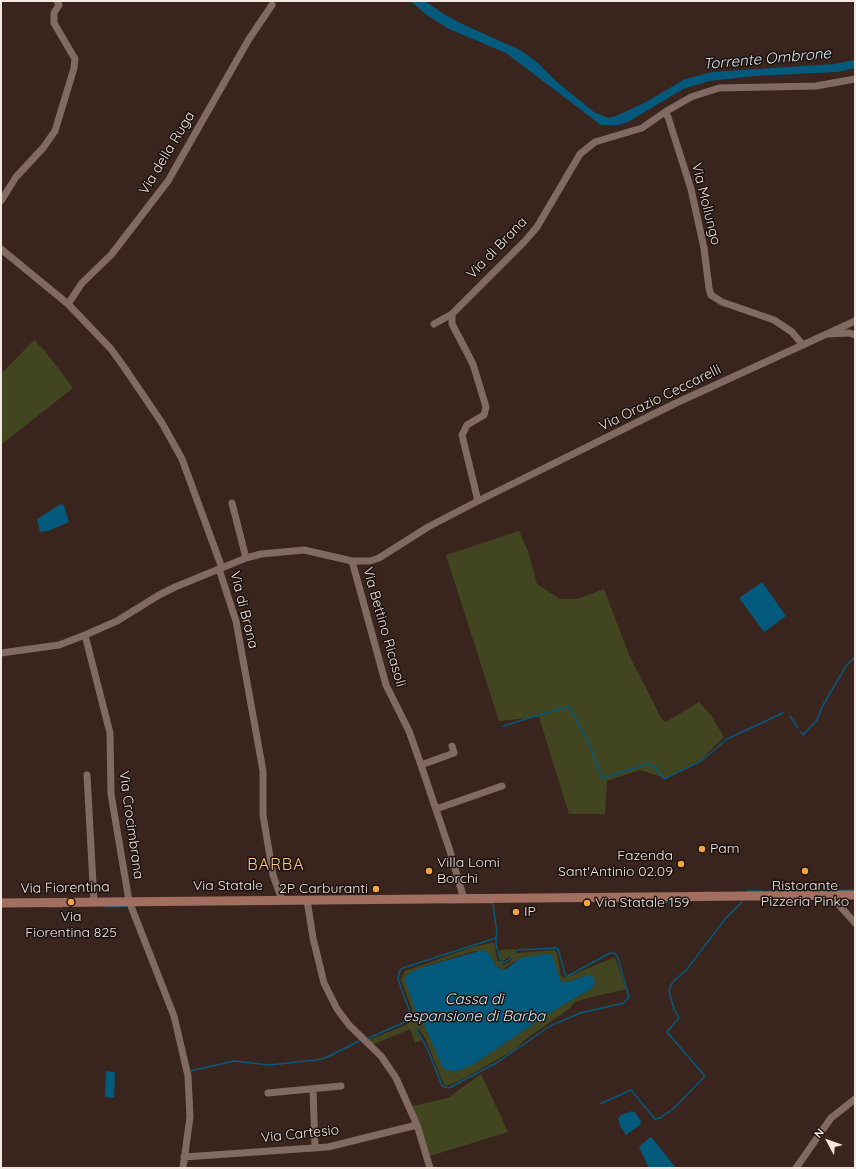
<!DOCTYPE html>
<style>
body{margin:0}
#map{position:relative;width:856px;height:1169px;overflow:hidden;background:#39251e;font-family:Quicksand,sans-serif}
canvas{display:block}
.frame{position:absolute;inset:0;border:2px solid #f4e6e1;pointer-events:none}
.north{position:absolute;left:808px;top:1121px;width:40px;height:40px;-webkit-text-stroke:3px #1a110e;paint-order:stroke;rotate:311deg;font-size:11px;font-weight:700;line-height:16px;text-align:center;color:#f4e6e1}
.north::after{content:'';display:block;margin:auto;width:14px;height:18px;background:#f4e6e1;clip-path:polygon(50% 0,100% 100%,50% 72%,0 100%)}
</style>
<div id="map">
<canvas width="856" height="1169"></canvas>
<div class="frame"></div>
<div class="north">N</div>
</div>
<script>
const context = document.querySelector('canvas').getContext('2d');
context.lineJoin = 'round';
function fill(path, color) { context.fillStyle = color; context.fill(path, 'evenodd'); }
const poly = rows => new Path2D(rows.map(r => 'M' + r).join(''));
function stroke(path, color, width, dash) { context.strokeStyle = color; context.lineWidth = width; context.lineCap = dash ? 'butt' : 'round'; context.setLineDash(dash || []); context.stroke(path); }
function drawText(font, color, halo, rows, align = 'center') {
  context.font = font + ' Quicksand,sans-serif'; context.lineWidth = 3; context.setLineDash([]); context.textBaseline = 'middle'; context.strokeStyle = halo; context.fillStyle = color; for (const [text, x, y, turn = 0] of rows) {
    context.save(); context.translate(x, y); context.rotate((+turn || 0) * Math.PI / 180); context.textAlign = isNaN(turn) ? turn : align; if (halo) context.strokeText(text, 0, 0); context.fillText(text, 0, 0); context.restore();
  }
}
fill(poly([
 [34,340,45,351,73,388,1,445,1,374],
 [519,531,528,551,537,584,560,599,577,599,604,589,629,655,662,720,666,722,699,702,711,715,724,737,702,759,665,778,640,770,607,781,605,814,569,814,539,717,499,721,446,555],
 [494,942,497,960,504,965,509,963,513,958,509,957,503,961,500,957,500,950,514,949,517,953,554,950,557,953,561,976,565,978,615,957,626,989,576,1001,569,1009,527,1038,514,1050,461,1080,446,1086,444,1085,426,1040,419,1029,416,1030,422,1040,415,1043,410,1029,372,1045,368,1040,406,1025,413,1019,413,1013,401,979,405,971,473,947],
 [474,951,489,954,496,966,502,970,520,958,531,957,557,971,561,982,569,982,581,977,592,988,551,1012,474,1064,423,1022,429,1020,426,1017,423,967],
 [481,1074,508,1132,430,1156,412,1106,448,1098]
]), '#424620');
fill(poly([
 [410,1,425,1,442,13,462,24,522,51,539,64,557,82,594,112,608,118,616,116,646,102,685,79,712,72,833,64,855,60,855,68,837,72,754,76,709,81,683,89,628,122,618,125,601,125,506,53,449,29,428,16],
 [61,504,64,506,69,522,48,531,40,532,37,519],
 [762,582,786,616,764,632,739,598],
 [483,950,489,954,496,966,502,970,508,968,520,958,547,954,552,955,561,982,569,982,588,975,593,977,595,983,592,988,551,1012,474,1064,457,1071,446,1070,443,1068,423,1022,429,1020,426,1017,418,1019,406,983,406,976,413,971,423,967],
 [106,1071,115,1072,114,1098,105,1097],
 [632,1111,636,1113,641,1122,640,1125,626,1135,620,1126,618,1119,621,1115],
 [650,1137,653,1139,676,1168,649,1168,639,1147]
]), '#035a7d');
stroke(poly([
 [790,716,798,728],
 [503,726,569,706,590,746,602,778,648,764,655,767,664,779,701,761,727,739,783,713],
 [801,732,803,735,817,720,822,707,846,666,855,657],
 [747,891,763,891],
 [769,891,808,891],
 [820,891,854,890],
 [692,893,713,892],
 [630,902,659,902],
 [665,902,688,901],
 [447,903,458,903],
 [48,907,62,907],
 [105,907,129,906],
 [496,938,496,945,501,962,505,963,511,958],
 [417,1030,428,1050,442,1086,449,1088,498,1062,550,1026,580,1013,624,1003,629,997,617,955,614,953,610,953,566,977,558,949,556,948,517,950,515,952],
 [369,1038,409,1020,410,1012,398,979,400,970,403,968,496,938,497,934,493,903,461,903],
 [190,1071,234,1061,269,1065,316,1060,325,1058,359,1041],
 [600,1104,631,1090,655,1119,660,1118,674,1108,704,1077,704,1075,667,1032,679,1018,674,1009,669,991,672,983,687,969,726,918,742,902]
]), '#035a7d', 1.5);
stroke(poly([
 [665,112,691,97,719,88,816,86,855,79],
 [1,201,16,177,43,148,55,131,74,68,75,59,54,23,54,13,59,5,57,1],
 [1,249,68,304,111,349,124,367,162,423,182,459,222,568],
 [68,304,82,283,111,255,168,181,249,39,272,5],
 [452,314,452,324,473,364,486,407,484,415,467,425,462,435,478,501],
 [434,324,452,314,524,242,537,227,580,154,595,142,642,128,665,112,668,117,691,189,704,248,709,288,711,295,722,302,774,320,792,332,802,344],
 [829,334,850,333,855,335],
 [232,503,246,558],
 [352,561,386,685,409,731,421,765,450,851,463,896,462,899],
 [219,569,236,621,263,771,263,815,273,875,282,900],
 [85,635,110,733,111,794,129,901,174,1016,188,1076,190,1117,183,1168],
 [1,653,59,645,85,635,117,621,159,595,175,587,246,558,261,554,304,550,352,561,370,561,379,558,428,527,478,501,674,404,855,321],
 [421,765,454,753,452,746],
 [87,775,94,902],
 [436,809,502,786],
 [830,895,855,923],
 [307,900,313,938,324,983,337,1009,349,1025,381,1056,396,1078,417,1125,430,1168],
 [313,1089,315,1148],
 [268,1093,341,1086],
 [184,1157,328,1147,417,1125],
 [796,1168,831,1118,855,1099]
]), '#816a61', 7);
stroke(poly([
 [1,903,855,895]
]), '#a26e60', 9);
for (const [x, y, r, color] of [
 [702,849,4,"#f2a540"],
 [681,864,4,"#f2a540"],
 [429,871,4,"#f2a540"],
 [805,871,4,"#f2a540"],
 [376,889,4,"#f2a540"],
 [71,902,4,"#f2a540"],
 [587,903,4,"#f2a540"],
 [516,912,4,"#f2a540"]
]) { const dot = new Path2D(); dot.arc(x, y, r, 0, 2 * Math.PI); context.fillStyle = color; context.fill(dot); stroke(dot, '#1a110e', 1.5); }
drawText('14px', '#f4e6e1', '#1a110e', [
 ["Via della Ruga",167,153,-59],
 ["Via Mollungo",706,204,76],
 ["Via di Brana",497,248,-46],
 ["Via Orazio Ceccarelli",660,398,-26],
 ["Via di Brana",244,610,76],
 ["Via Bettino Ricasoli",384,627,74],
 ["Via Crocimbrana",131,825,82],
 ["Via Statale",228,886],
 ["Via Fiorentina",65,888,-1],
 ["Via Cartesio",300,1134,-6]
]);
drawText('14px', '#f4e6e1', '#1a110e', [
 ["Pam",710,849],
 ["Fazenda",673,856,"right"],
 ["Sant'Antinio 02.09",673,872,"right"],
 ["Villa Lomi",437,863],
 ["Borchi",437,879],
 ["Ristorante",805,886,"center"],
 ["Pizzeria Pinko",805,902,"center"],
 ["2P Carburanti",368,889,"right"],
 ["Via Statale 159",595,903],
 ["IP",524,912],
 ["Via",71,917,"center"],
 ["Fiorentina 825",71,933,"center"]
], 'left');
drawText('italic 15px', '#d5e7f2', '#1a110e', [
 ["Torrente Ombrone",767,59,-5],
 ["Cassa di",474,999],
 ["espansione di Barba",474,1016]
]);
context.letterSpacing = '1px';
drawText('16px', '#ffc98a', '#1a110e', [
 ["BARBA",276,865]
]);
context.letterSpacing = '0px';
</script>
